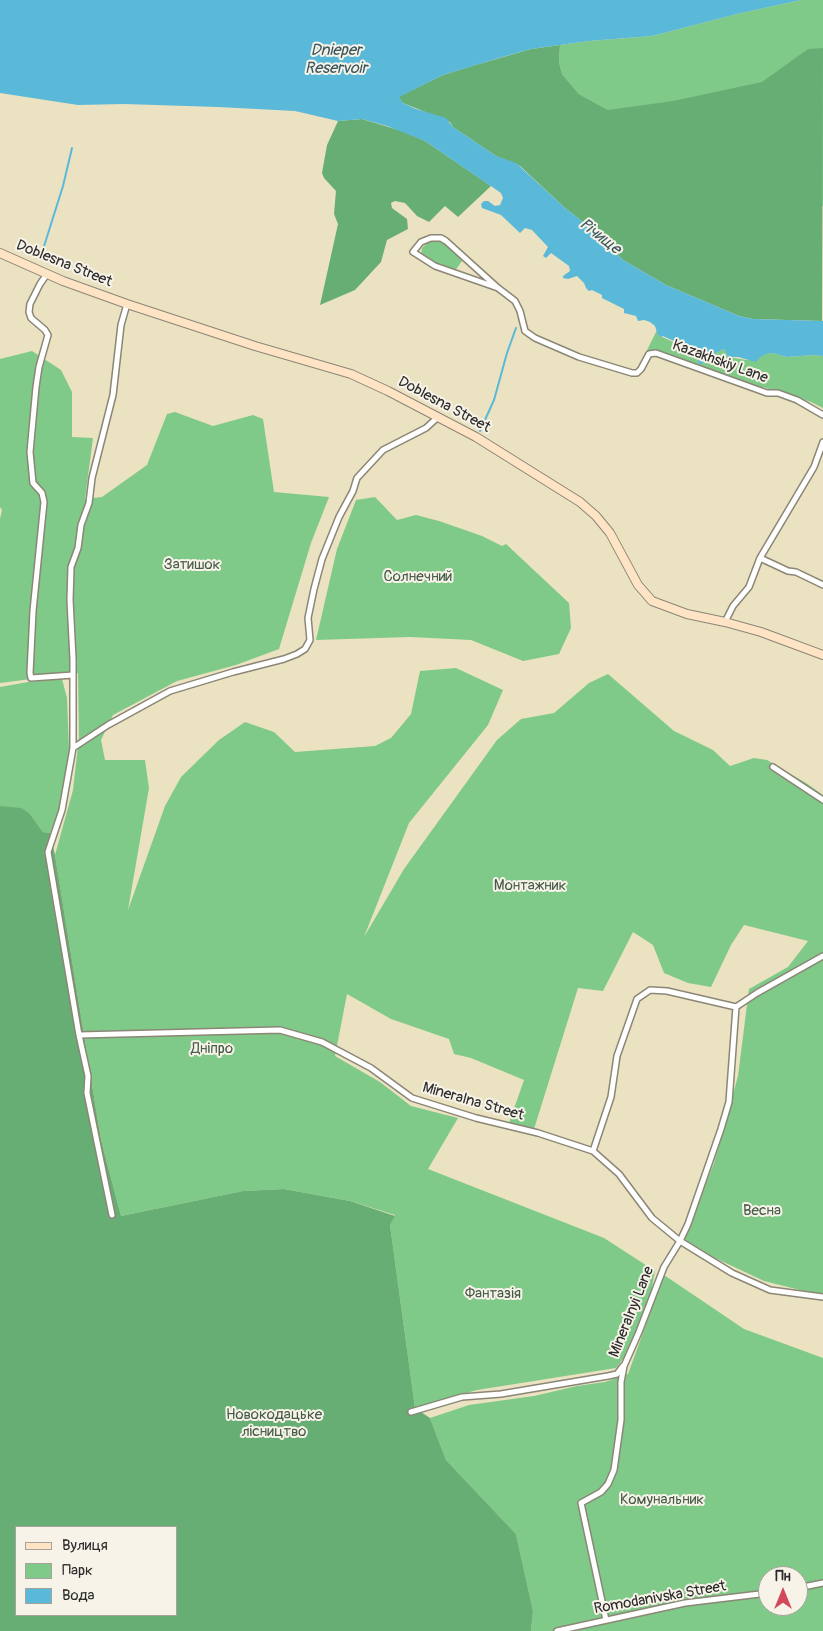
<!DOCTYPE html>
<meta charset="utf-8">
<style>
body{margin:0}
#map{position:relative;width:823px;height:1631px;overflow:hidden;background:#ebe2c1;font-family:Pangolin,sans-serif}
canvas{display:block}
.legend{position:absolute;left:15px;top:1526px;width:162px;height:90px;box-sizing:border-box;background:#f7f3e8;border:1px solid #a5a39c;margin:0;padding:6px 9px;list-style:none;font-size:15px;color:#2b2b2b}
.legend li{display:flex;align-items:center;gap:10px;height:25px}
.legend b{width:25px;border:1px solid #a5a39c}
.north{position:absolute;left:758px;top:1566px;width:50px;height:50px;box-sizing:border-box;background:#f7f3e8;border:1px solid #a5a39c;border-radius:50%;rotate:0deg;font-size:14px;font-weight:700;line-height:20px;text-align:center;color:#2b2b2b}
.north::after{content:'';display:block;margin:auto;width:18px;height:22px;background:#d1495b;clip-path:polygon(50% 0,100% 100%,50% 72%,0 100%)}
</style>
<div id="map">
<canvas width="823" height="1631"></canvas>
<ul class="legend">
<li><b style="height:6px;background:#fee4c5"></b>Вулиця</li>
<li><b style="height:14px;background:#7fca88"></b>Парк</li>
<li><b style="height:14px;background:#5ab9d9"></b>Вода</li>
</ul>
<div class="north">Пн</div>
</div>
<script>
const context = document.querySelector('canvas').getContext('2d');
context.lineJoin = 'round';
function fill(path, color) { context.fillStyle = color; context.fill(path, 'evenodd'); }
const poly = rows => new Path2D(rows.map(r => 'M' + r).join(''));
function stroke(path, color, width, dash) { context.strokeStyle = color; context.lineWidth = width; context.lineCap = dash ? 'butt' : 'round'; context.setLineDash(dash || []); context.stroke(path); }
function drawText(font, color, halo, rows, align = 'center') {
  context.font = font + ' Pangolin,sans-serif'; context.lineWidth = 4; context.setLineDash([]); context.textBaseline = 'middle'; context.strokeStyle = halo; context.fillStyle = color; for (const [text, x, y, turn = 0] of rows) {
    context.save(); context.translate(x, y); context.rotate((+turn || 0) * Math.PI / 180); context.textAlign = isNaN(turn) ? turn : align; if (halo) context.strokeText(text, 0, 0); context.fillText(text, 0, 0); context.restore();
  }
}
fill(poly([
 [801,0,823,0,823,206,608,110,579,94,562,74,559,62,560,45,589,41,652,36,741,13],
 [436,239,445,243,462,259,462,261,454,272,434,263,421,254,422,248,429,241],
 [657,330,658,335,682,346,700,351,698,362,710,353,714,354,724,349,728,357,747,360,766,354,773,353,786,357,815,355,823,356,823,408,811,402,763,387,761,394,719,377,656,355,649,357,645,354],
 [32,351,61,370,72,392,72,437,93,438,85,499,102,497,147,465,167,414,175,412,213,426,253,415,263,419,274,492,329,497,311,543,279,649,236,665,177,681,113,715,101,740,105,760,145,760,149,788,128,910,165,806,181,777,219,740,245,722,274,732,295,752,375,746,391,738,411,714,420,671,456,668,503,690,488,725,409,823,364,937,404,869,497,740,521,719,554,713,589,683,608,674,674,731,713,750,730,766,754,758,767,760,806,783,823,795,823,1294,804,1291,764,1281,715,1258,684,1239,714,1163,738,1076,749,989,788,967,808,941,744,925,731,945,711,987,688,983,664,973,653,945,633,932,603,991,578,988,534,1129,509,1123,524,1080,471,1058,454,1054,449,1039,391,1019,347,994,335,1056,380,1082,411,1106,458,1118,428,1169,604,1238,655,1271,650,1298,628,1352,616,1368,477,1390,415,1408,390,1225,395,1215,350,1201,284,1189,243,1191,121,1216,101,1140,55,855,73,790,79,737,78,673,0,683,0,519,2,510,0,507,0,359],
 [375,497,397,520,416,515,439,521,482,536,502,546,506,544,569,603,571,628,559,654,523,661,471,640,410,637,316,640,337,549,356,500],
 [62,679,67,698,69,749,60,806,50,833,43,832,30,814,0,806,0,687,28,682],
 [664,1275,744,1329,823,1358,823,1631,531,1631,533,1611,516,1534,446,1460,430,1418,469,1405,534,1396,577,1386,605,1382,628,1374],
 [768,1576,798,1576,798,1606,768,1606]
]), '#7fca88');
fill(poly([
 [560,45,559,62,562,74,579,94,608,110,673,101,762,82,808,49,823,48,822,321,753,319,739,316,666,285,623,260,592,229,565,208,520,166,496,156,453,127,450,122,403,103,398,97,443,75,472,66,531,49],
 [362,119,405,132,425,141,491,186,458,217,445,206,429,222,417,216,405,203,395,201,391,203,392,208,407,219,408,229,387,240,381,262,355,290,320,305,338,224,334,214,336,191,324,178,322,173,327,145,338,121],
 [0,806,21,808,30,814,43,832,50,833,55,855,101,1140,121,1216,243,1191,284,1189,350,1201,395,1216,390,1225,415,1408,430,1418,446,1460,516,1534,533,1611,531,1631,0,1631],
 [16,1527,176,1527,176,1615,16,1615]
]), '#67ae74');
fill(poly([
 [0,0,801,0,741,13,652,36,589,41,531,49,499,58,443,75,399,97,403,103,416,109,446,118,453,127,496,156,516,163,565,208,592,229,623,260,666,285,739,316,753,319,823,321,823,356,815,355,786,357,773,353,766,354,760,357,756,362,738,357,728,357,724,349,714,354,710,353,702,364,700,364,698,362,700,351,692,349,689,353,681,351,682,345,663,336,661,337,658,335,655,326,650,322,644,320,638,321,636,316,624,313,624,309,602,298,602,295,592,290,589,291,586,288,584,283,577,276,568,279,563,278,563,276,570,271,569,266,551,253,546,258,543,256,548,247,532,230,525,228,520,233,501,215,482,208,481,204,484,201,488,201,495,206,500,205,503,198,501,193,425,141,387,126,362,119,338,121,295,111,218,107,124,104,78,105,0,93]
]), '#5ab9d9');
stroke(poly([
 [40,259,63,186,72,148],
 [480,431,494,400,507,353,516,328]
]), '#5ab9d9', 2);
const street = poly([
 [47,274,40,284,30,304,29,312,31,318,45,330,48,335,39,367,36,387,30,452,33,483,42,493,44,502,33,611,30,673,31,678,73,675],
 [498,288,435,266,413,252,421,242,431,238,441,238,446,241,498,288,515,301,520,311,525,331,535,338,579,357,632,373,637,373,641,369,649,354,656,353,767,393,778,393,797,400,823,415],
 [760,558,788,571,796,572,823,585],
 [725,622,733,606,749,587,760,558,814,467,823,442],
 [73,748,108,725,170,691,233,672,284,659,297,654,305,649,310,640,308,618,314,589,322,559,339,517,353,491,357,478,383,450,426,428,438,417],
 [773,767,823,800],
 [79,1035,280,1030,322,1042,371,1068,412,1098,476,1118,538,1133,593,1151,619,1174,652,1218,680,1241,732,1273,770,1290,823,1297],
 [593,1151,611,1097,617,1056,637,999,650,990,667,991,736,1007,757,993,823,956],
 [112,1215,87,1093,88,1076,79,1035,48,852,62,810,73,748,73,659,70,600,71,567,78,548,81,525,89,503,92,478,113,395,121,325,127,304],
 [411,1412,462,1397,501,1394,608,1376,617,1374,623,1366],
 [798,1588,823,1583],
 [606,1620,581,1503,601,1492,608,1484,614,1470,621,1420,621,1382,624,1366,639,1332,664,1267,680,1241,688,1224,721,1129,729,1102,736,1007],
 [557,1631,685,1603,768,1593]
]);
const secondary = poly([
 [0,253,63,281,127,304,255,346,351,374,388,391,476,437,580,502,596,516,610,533,638,585,652,601,687,614,725,622,761,632,823,655]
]);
stroke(street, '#8b8676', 8);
stroke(secondary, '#8b8676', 10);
stroke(street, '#fff', 5);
stroke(secondary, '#fee4c5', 8);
drawText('15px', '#2b2b2b', '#f7f3e8', [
 ["Doblesna Street",64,264,22],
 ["Kazakhskiy Lane",720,362,20],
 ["Doblesna Street",444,405,28],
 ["Mineralna Street",473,1102,16],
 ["Mineralnyi Lane",632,1312,-68],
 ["Romodanivska Street",660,1598,-10]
]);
drawText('15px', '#445b47', '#f7f3e8', [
 ["Затишок",192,565],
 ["Солнечний",418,577],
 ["Монтажник",530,886],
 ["Дніпро",212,1049],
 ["Весна",762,1211],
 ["Фантазія",493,1294],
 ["Новокодацьке",274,1415],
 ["лісництво",274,1432],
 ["Комунальник",662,1500]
]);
drawText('italic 16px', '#39565f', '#f7f3e8', [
 ["Dnieper",336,51],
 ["Reservoir",336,69],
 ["Річище",600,237,38]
]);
</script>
